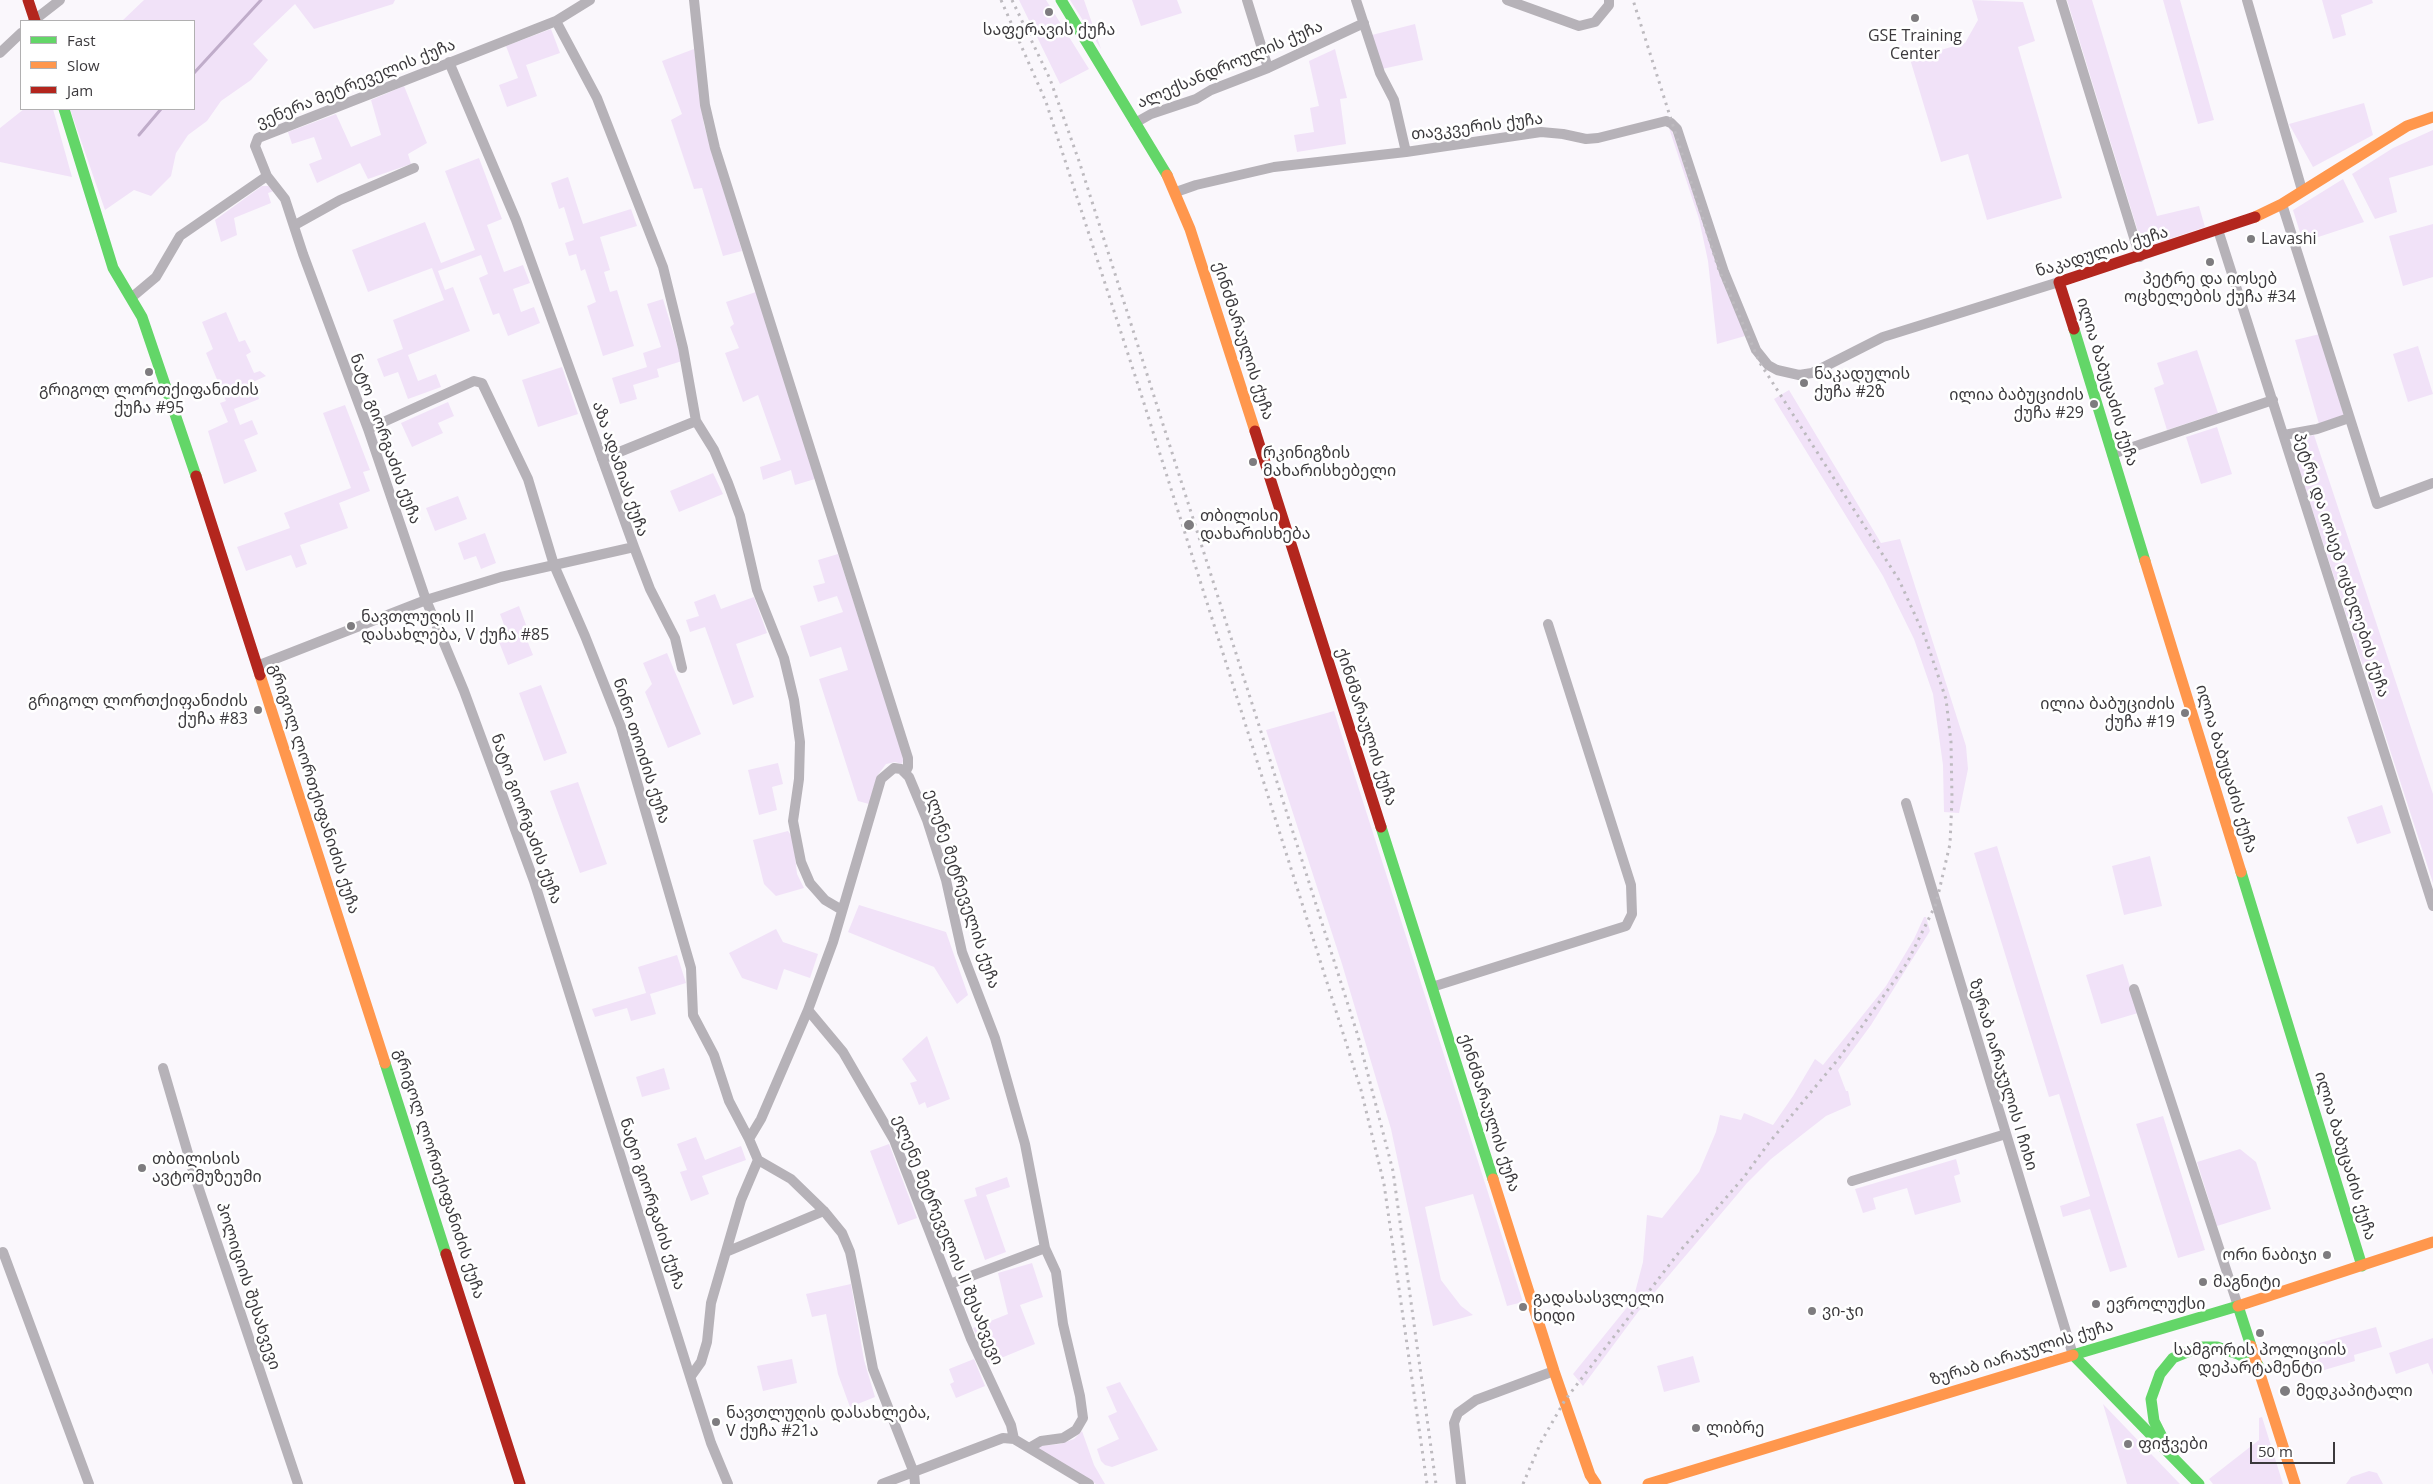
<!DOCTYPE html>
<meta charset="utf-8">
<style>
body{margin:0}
#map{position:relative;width:2433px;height:1484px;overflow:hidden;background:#faf7fc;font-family:"Open Sans",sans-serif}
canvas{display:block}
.legend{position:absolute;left:20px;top:20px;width:175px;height:90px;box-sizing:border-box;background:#fff;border:1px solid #b1b0b1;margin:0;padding:6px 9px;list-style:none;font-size:15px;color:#3b393c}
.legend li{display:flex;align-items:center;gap:10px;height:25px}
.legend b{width:25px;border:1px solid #b1b0b1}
.scale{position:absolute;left:2250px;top:1442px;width:85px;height:22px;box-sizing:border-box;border:2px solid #3b393c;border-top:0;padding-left:6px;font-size:15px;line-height:18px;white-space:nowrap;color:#3b393c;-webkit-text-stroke:4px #fff;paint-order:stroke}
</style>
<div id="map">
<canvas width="2433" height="1484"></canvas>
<ul class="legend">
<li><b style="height:6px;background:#63d668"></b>Fast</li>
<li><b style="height:6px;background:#ff974d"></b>Slow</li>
<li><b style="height:6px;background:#b3261e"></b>Jam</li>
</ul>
<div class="scale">50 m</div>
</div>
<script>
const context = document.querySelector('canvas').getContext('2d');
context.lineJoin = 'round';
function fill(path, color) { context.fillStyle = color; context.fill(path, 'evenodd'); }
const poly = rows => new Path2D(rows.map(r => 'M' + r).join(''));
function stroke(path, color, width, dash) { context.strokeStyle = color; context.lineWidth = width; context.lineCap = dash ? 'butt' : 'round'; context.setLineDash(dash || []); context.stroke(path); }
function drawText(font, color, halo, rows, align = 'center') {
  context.font = font + ' "Open Sans","Noto Sans Georgian",sans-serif'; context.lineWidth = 5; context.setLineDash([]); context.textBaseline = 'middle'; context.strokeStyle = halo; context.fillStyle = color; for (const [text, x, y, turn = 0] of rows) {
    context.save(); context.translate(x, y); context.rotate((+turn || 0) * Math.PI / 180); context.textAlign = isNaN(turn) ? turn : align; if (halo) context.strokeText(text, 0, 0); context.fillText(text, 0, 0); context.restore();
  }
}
fill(poly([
 [144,0,395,0,393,4,314,29,295,4,253,44,268,60,251,80,221,101,207,121,188,135,176,153,171,176,151,196,134,190,105,210,70,109,194,109,194,21,122,21],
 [1019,0,1046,0,1089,69,1060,84],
 [1070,0,1084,0,1101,49],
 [1132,0,1177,0,1182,13,1141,26],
 [1972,0,2023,2,2035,41,2018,47,2062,198,1987,220,1968,154,1941,162,1910,59,1965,43,1978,20],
 [2067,0,2092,0,2157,216,2199,206,2205,227,2143,248],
 [2163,0,2180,0,2214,120,2198,124],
 [2322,0,2372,0,2373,3,2341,15,2346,35,2333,39],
 [1415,24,1423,60,1382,69,1372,35],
 [551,29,560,53,526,65,537,96,507,107,499,85,518,78,506,46],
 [694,49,704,125,742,251,723,256,702,188,694,189,671,120,682,114,662,61],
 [1335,49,1347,98,1340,99,1346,144,1297,152,1294,135,1314,132,1310,108,1319,106,1309,61],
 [404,86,427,143,408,154,411,164,368,179,360,163,317,183,309,164,322,159,314,137,292,144,288,132,336,114,351,147,381,135,371,100],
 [2364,103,2373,135,2313,167,2289,124],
 [24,109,53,109,72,177,0,162,0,128],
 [1669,128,1672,131,1745,336,1717,344,1708,261,1699,219],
 [2433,130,2433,165,2389,178,2397,212,2375,219,2352,174,2393,148],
 [479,158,502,219,487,225,504,272,523,265,530,283,513,289,521,312,534,307,540,323,508,336,499,313,493,315,479,278,488,274,481,255,438,271,445,290,453,287,470,331,408,355,418,381,436,374,441,387,408,399,398,372,384,377,377,359,403,349,393,320,444,300,432,268,368,292,352,250,425,222,441,263,475,250,445,171],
 [568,177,583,224,631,209,637,226,600,237,610,270,604,272,610,292,617,290,634,346,603,356,587,306,596,302,585,269,581,271,576,254,569,256,565,243,574,240,564,207,559,209,551,183],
 [2343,179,2364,222,2303,242,2293,210],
 [262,186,269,186,274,191,268,193,271,203,234,218,237,235,221,242,215,220],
 [2433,224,2433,277,2403,286,2389,236],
 [756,292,815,479,795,485,791,470,763,480,760,467,781,460,758,395,743,402,725,353,739,348,730,327,734,324,726,302],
 [663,299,682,361,657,369,659,377,633,385,637,399,620,404,612,378,647,367,643,353,661,347,647,304],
 [226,312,239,342,245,340,251,352,246,355,254,373,260,371,266,376,253,382,259,399,234,409,240,425,252,420,258,434,244,440,257,471,224,484,208,431,228,422,220,403,226,401,206,353,213,349,202,322],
 [2320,334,2344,416,2319,424,2295,340],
 [2418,346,2433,394,2408,402,2393,354],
 [2197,350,2218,413,2167,430,2154,388,2164,384,2157,363],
 [562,367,578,414,538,427,522,380],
 [1789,390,1881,543,1900,539,1966,746,1968,769,1959,813,1944,812,1943,765,1933,694,1914,639,1883,576,1774,399],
 [448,402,454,416,438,423,443,433,412,447,401,423],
 [345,405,370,470,363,472,370,491,339,503,348,528,300,545,307,564,296,568,291,555,246,571,237,547,290,528,284,513,351,488,323,413],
 [2217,427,2232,474,2201,484,2186,437],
 [2314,435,2433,794,2433,883,2293,450,2294,442,2299,439],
 [713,473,723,494,679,512,670,491],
 [458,496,467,519,435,531,426,508],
 [485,533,496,563,481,569,476,556,464,560,458,543],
 [838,554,904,757,902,764,895,762,886,764,877,776,869,804,858,801,819,679,848,670,841,647,810,657,800,626,843,612,837,596,818,602,813,586,825,583,818,560],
 [715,594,721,609,754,597,767,633,736,644,754,697,733,705,705,627,690,632,686,620,699,616,694,602],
 [519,606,531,638,527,640,533,655,508,665,499,642,509,638,500,614],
 [667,653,701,734,668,748,645,692,652,684,643,663],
 [541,685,567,753,544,761,519,693],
 [1334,711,1523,1302,1507,1306,1473,1194,1425,1207,1441,1280,1461,1306,1473,1315,1433,1326,1391,1129,1342,964,1266,730],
 [778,763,783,784,772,787,777,810,759,815,748,770],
 [578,782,607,864,580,873,550,791],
 [2382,805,2391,833,2357,844,2347,817],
 [788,831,793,838,797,874,804,888,776,896,764,884,753,840],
 [1997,846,2127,1267,2110,1272,2090,1209,2063,1217,2060,1206,2090,1196,2059,1094,2049,1097,1974,853],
 [2150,856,2162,906,2124,915,2112,866],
 [859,905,946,932,968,995,957,1004,934,967,848,932],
 [1924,917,1926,917,1930,931,1871,1025,1838,1070,1846,1091,1848,1091,1851,1105,1826,1116,1771,1159,1747,1183,1638,1312,1583,1386,1573,1374,1633,1300,1643,1262,1647,1215,1662,1218,1699,1172,1716,1132,1720,1115,1741,1120,1744,1113,1773,1125,1793,1096,1815,1059,1823,1065,1886,986,1914,939],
 [776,929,783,942,818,954,810,978,784,969,777,990,742,978,729,953],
 [677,955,686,983,650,994,656,1014,631,1021,627,1008,595,1017,592,1009,646,993,638,967],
 [2123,964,2138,1013,2101,1024,2086,975],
 [927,1036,950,1099,927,1108,925,1102,919,1105,910,1083,917,1081,902,1059],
 [664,1068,670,1089,642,1097,636,1077],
 [2163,1116,2205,1250,2178,1258,2136,1124],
 [696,1137,705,1160,741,1146,746,1160,702,1176,709,1194,691,1201,680,1172,687,1170,677,1144],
 [889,1144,917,1218,898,1225,870,1151],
 [2240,1149,2256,1162,2271,1209,2217,1226,2197,1162],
 [1956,1159,1960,1174,1954,1176,1961,1202,1915,1215,1907,1188,1873,1198,1876,1209,1863,1213,1855,1189],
 [1007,1177,1010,1187,986,1195,1006,1252,985,1260,964,1200,977,1196,975,1188],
 [1032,1263,1043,1297,1020,1305,1035,1344,989,1363,973,1328,1008,1314,998,1273],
 [851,1284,864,1360,875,1397,850,1407,838,1374,826,1314,812,1317,806,1294],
 [2376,1327,2382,1347,2354,1355,2355,1361,2314,1373,2306,1347],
 [2433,1338,2433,1375,2428,1363,2396,1374,2389,1353],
 [1693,1356,1700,1382,1664,1392,1657,1366],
 [792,1359,797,1383,763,1391,757,1366],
 [974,1359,985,1386,956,1398,950,1384,954,1382,949,1369],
 [1120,1382,1158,1450,1112,1467,1105,1465,1101,1461,1097,1449,1119,1439,1108,1416,1117,1412,1106,1387],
 [2103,1404,2178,1482,2180,1484,2127,1484],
 [2262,1417,2283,1484,2213,1484,2209,1479,2259,1440,2259,1418],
 [1082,1431,1094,1465,1105,1484,1096,1484,1039,1449,1039,1446,1060,1444,1074,1439],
 [2369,1471,2377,1473,2383,1484,2346,1484,2351,1477]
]), '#f1e2f8');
stroke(poly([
 [194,73,261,0],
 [139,135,161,109]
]), '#c0acca', 3);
stroke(poly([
 [694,0,705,105,715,148,908,758,908,767,905,773],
 [1247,0,1268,68],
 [1356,0,1380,73,1394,100,1406,152],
 [1507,0,1579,26,1595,22,1609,5,1609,0],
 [2061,0,2140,257],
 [2247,0,2302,190],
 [33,21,60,0],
 [556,21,597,98,663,267,683,348,696,421,714,450,728,483,740,516,757,590,784,658,794,700,800,742,799,779,793,821,801,862,810,883,825,900,842,910],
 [0,53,21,33],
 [449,62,516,220,634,547,650,589,675,638,682,668],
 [1135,123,1151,114,1196,99,1211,90,1268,68,1364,23],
 [267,176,285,199,303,254,368,429,426,600,464,691,534,881,711,1443,728,1484],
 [1176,192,1196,185,1274,167,1406,152,1541,132,1563,134,1586,139,1598,138,1666,121,1671,123,1677,129,1724,272,1756,350,1768,365,1777,370,1799,375,1812,373,1883,337,2059,282],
 [2282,204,2377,504,2433,483],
 [295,225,340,200,414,168],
 [2219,233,2433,906],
 [131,298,156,277,180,236,267,176,255,146,258,138,556,21,590,0],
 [368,429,474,381,482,383,528,479,554,565,585,636,621,727,691,968,693,1015,714,1055,729,1101,749,1139],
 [2284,435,2317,429,2349,418],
 [2112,454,2273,400],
 [602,459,696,421],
 [257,666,426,600,501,577,634,547],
 [1906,803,2073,1355],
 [1432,987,1626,926,1632,914,1631,885,1548,624],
 [2134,989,2238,1306],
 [808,1010,843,1052,894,1140,971,1339,1011,1425,1014,1439],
 [163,1068,194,1174,298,1484],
 [758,1160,791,1179,824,1211,842,1233,850,1252,854,1271,873,1369,914,1473,915,1484],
 [1852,1181,2006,1134],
 [3,1252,89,1484],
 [726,1252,824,1211],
 [950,1284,1045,1248],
 [691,1376,701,1362,707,1342,711,1303,741,1200,758,1160,749,1139,761,1119,808,1010,833,942,881,779,894,768,901,769,909,777,927,820,946,880,962,952,995,1038,1025,1144,1045,1248,1056,1272,1063,1324,1080,1396,1083,1418,1076,1430,1063,1438,1041,1441,1029,1448],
 [882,1484,1003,1438,1014,1439,1089,1484],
 [1461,1484,1454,1423,1458,1413,1476,1400,1554,1371]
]), '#b6b2b8', 10);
stroke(poly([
 [1061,0,1167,175],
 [64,109,113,268,142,317,196,476],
 [2074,329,2145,561],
 [1381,827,1493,1179],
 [2241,872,2362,1266],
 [385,1063,446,1254],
 [2163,1439,2154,1421,2151,1399,2160,1374,2173,1358,2200,1347,2217,1347,2238,1354,2258,1365],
 [2199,1484,2073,1355,2238,1306,2251,1346]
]), '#63d668', 11);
stroke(poly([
 [1167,175,1190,229,1255,431],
 [2255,217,2282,204,2407,126,2433,117],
 [2145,561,2241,872],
 [260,675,385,1063],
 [1493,1179,1554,1371,1590,1475,1596,1484],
 [2238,1306,2433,1242],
 [2251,1346,2295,1484],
 [1648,1484,2073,1355]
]), '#ff974d', 11);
stroke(poly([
 [28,0,35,21],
 [2074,329,2059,282,2255,217],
 [1255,431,1381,827],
 [196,476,260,675],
 [446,1254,520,1484]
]), '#b3261e', 11);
stroke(poly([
 [1001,0,1046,102,1142,397,1361,1090,1384,1184,1427,1484],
 [1012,0,1050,79,1080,164,1358,1036,1393,1171,1436,1484],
 [1523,1484,1541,1442,1565,1400,1680,1251,1744,1177,1768,1144,1840,1057,1907,963,1936,904,1950,844,1952,799,1951,742,1946,699,1925,637,1899,580,1760,363,1750,340,1719,270,1633,0]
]), '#bdbabf', 3, [2.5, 5]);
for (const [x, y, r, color] of [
 [1049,12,5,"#7e7c7f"],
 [1915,18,5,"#7e7c7f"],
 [2251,239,5,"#7e7c7f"],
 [2210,262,5,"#7e7c7f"],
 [149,372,5,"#7e7c7f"],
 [1804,383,5,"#7e7c7f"],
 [2094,404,5,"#7e7c7f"],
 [1253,462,5,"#7e7c7f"],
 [1189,525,6,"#7e7c7f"],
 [351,626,5,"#7e7c7f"],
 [258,710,5,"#7e7c7f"],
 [2185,713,5,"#7e7c7f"],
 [142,1168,5,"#7e7c7f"],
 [2327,1255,5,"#7e7c7f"],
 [2203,1282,5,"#7e7c7f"],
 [2096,1304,5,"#7e7c7f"],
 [1523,1307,5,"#7e7c7f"],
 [1812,1311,5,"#7e7c7f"],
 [2260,1333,5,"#7e7c7f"],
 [2285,1391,6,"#7e7c7f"],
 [716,1422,5,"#7e7c7f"],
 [1696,1428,5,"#7e7c7f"],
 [2128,1444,5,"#7e7c7f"]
]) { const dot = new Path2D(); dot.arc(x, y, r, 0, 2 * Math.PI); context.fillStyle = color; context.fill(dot); stroke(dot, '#fff', 2); }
drawText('16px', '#3b393c', '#fff', [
 ["საფერავის ქუჩა",1049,30,"center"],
 ["GSE Training",1915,36,"center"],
 ["Center",1915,54,"center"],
 ["Lavashi",2261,239],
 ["პეტრე და იოსებ",2210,279,"center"],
 ["ოცხელების ქუჩა #34",2210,297,"center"],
 ["ნაკადულის",1814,374],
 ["ქუჩა #2ზ",1814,392],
 ["გრიგოლ ლორთქიფანიძის",149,390,"center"],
 ["ქუჩა #95",149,408,"center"],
 ["ილია ბაბუციძის",2084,395,"right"],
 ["ქუჩა #29",2084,413,"right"],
 ["რკინიგზის",1263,453],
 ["მახარისხებელი",1263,471],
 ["თბილისი",1200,516],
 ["დახარისხება",1200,534],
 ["ნავთლუღის II",361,617],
 ["დასახლება, V ქუჩა #85",361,635],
 ["გრიგოლ ლორთქიფანიძის",248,701,"right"],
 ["ქუჩა #83",248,719,"right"],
 ["ილია ბაბუციძის",2175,704,"right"],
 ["ქუჩა #19",2175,722,"right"],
 ["თბილისის",152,1159],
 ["ავტომუზეუმი",152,1177],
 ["ორი ნაბიჯი",2317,1255,"right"],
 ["მაგნიტი",2213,1282],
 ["გადასასვლელი",1533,1298],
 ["ხიდი",1533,1316],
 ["ევროლუქსი",2106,1304],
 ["ვი-ჯი",1822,1311],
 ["სამგორის პოლიციის",2260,1350,"center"],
 ["დეპარტამენტი",2260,1368,"center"],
 ["მედკაპიტალი",2296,1391],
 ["ნავთლუღის დასახლება,",726,1413],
 ["V ქუჩა #21ა",726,1431],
 ["ლიბრე",1706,1428],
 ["ფიჭვები",2138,1444]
], 'left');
drawText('16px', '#3b393c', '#fff', [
 ["ალექსანდროულის ქუჩა",1230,65,-23],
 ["ვენერა მეტრეველის ქუჩა",356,84,-22],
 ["თავკვერის ქუჩა",1477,127,-7],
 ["ნაკადულის ქუჩა",2102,252,-17],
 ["ქინძმარაულის ქუჩა",1243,341,72],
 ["ილია ბაბუცაძის ქუჩა",2107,382,73],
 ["ნატო გიორგაძის ქუჩა",385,439,70],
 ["აზა ადამიას ქუჩა",620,469,71],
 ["პეტრე და იოსებ ოცხელების ქუჩა",2341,565,72],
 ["ქინძმარაულის ქუჩა",1366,727,72],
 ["ნინო თოიძის ქუჩა",641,751,72],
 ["ილია ბაბუცაძის ქუჩა",2226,769,73],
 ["გრიგოლ ლორთქიფანიძის ქუჩა",314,789,72],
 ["ნატო გიორგაძის ქუჩა",526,819,70],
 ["ელენე მეტრეველის ქუჩა",962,889,72],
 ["ზურაბ იარაჯულის I ჩიხი",2003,1075,73],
 ["ქინძმარაულის ქუჩა",1489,1113,72],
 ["ილია ბაბუცაძის ქუჩა",2345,1156,73],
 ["გრიგოლ ლორთქიფანიძის ქუჩა",439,1174,72],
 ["ნატო გიორგაძის ქუჩა",652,1204,72],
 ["ელენე მეტრეველის II შესახვევი",948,1240,68],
 ["პოლიციის შესახვევი",248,1286,72],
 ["ზურაბ იარაჯულის ქუჩა",2022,1353,-17]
]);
</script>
